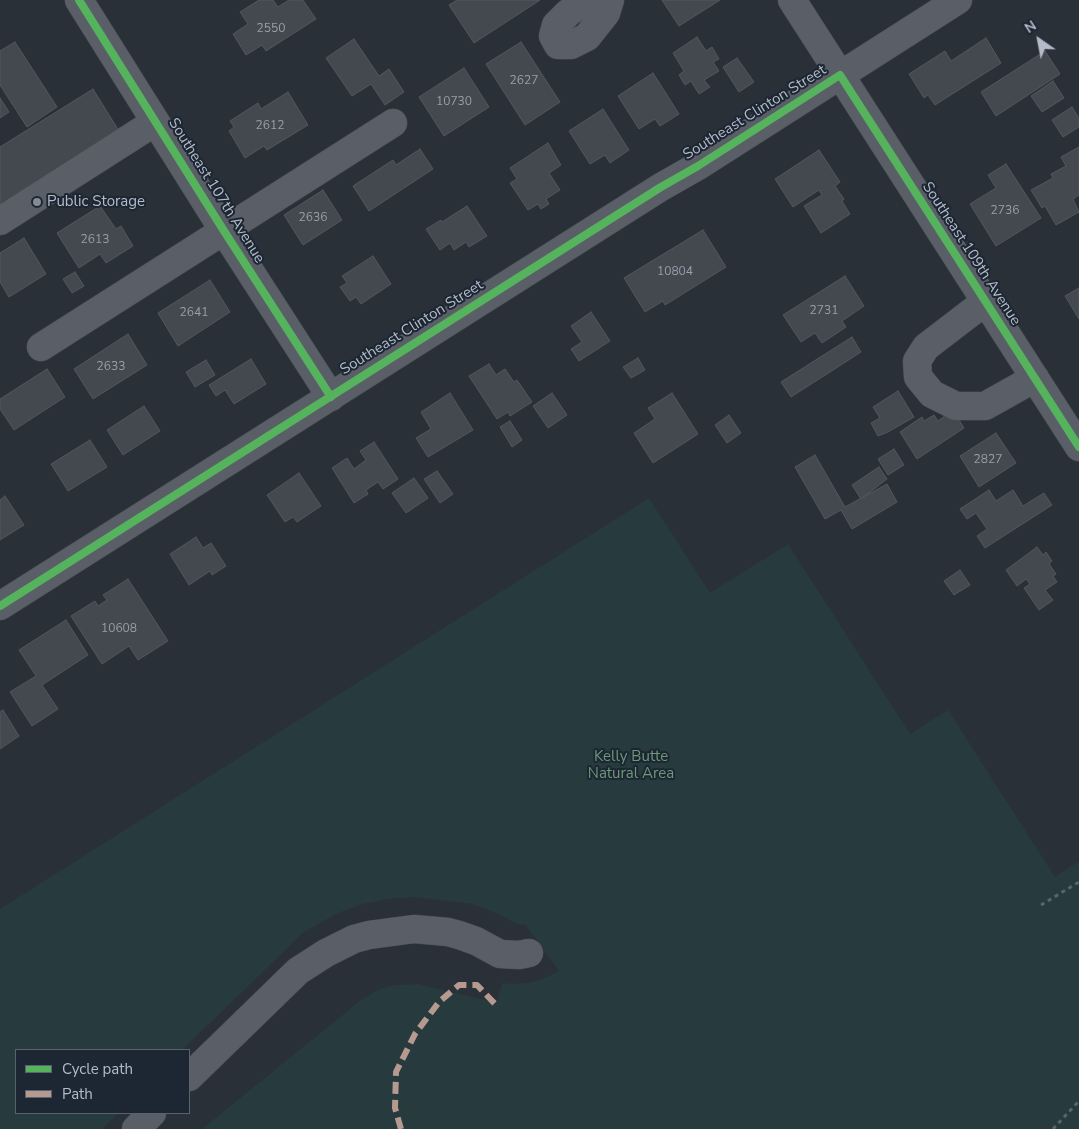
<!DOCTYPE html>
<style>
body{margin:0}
#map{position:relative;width:1079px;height:1129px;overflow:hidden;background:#2a3038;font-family:"Nunito Sans",sans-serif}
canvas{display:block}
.legend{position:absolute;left:15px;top:1049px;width:175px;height:65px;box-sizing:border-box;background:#1d2633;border:1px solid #59626f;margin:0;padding:6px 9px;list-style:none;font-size:15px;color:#b4bcc9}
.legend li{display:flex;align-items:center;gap:10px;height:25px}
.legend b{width:25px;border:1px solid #59626f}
.north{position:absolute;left:1014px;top:15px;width:50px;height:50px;-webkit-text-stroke:4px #1d2633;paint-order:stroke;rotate:327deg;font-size:14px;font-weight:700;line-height:20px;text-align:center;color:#b4bcc9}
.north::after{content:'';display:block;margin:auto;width:18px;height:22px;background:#b4bcc9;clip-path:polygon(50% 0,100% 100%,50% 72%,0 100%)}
</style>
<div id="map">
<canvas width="1079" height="1129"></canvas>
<ul class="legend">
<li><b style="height:6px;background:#56b35d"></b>Cycle path</li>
<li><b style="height:6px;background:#b69a8f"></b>Path</li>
</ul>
<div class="north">N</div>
</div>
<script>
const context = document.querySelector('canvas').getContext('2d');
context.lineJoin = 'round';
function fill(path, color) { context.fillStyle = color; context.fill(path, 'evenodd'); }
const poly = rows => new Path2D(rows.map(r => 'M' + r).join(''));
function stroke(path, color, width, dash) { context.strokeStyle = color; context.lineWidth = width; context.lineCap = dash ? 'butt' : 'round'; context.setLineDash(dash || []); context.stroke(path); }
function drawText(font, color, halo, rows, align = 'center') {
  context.font = font + ' "Nunito Sans",sans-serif'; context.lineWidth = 4; context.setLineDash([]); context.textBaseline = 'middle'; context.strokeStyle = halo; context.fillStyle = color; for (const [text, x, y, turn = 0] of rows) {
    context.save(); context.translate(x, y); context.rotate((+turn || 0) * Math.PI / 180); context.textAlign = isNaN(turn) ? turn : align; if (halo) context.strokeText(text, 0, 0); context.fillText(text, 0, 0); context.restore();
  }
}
fill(poly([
 [649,498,710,593,788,544,910,734,948,710,1055,877,1079,861,1079,1129,202,1129,361,1000,380,989,396,985,418,984,497,1003,502,983,514,984,533,982,545,978,559,971,525,924,519,925,501,915,472,904,414,897,388,899,362,904,338,913,304,932,182,1050,16,1050,16,1113,119,1113,102,1129,0,1129,0,909]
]), '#273a3e');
const building = poly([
 [259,0,273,0,278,7,289,0,303,0,316,19,266,51,262,45,246,55,233,34,248,24,240,12,259,0],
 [457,0,540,0,474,43,449,5,457,0],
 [662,0,720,0,679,26,662,0],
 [697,37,706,51,712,47,719,59,713,62,719,71,704,80,710,87,699,94,691,81,685,85,679,75,684,71,673,53,697,37],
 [986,38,1001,63,935,105,928,95,924,98,909,74,945,51,951,61,986,38],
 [354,39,379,76,389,69,404,92,385,105,371,84,352,96,326,58,354,39],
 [15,42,57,107,27,127,0,85,0,51,15,42],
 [521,42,560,102,525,125,486,64,521,42],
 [1045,51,1060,74,996,116,981,92,1045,51],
 [737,58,754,82,739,92,723,67,737,58],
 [464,68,489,107,444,136,419,97,464,68],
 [653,73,679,114,660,126,655,119,639,129,618,96,653,73],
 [1053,81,1064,98,1042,112,1031,96,1053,81],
 [93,89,119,131,0,206,0,147,93,89],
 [288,92,308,125,267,150,264,146,245,158,229,131,234,127,230,121,258,103,261,109,288,92],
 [0,98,9,112,0,118,0,98],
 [1072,107,1079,118,1079,127,1063,137,1052,120,1072,107],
 [603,109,629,150,610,163,605,155,590,164,569,131,603,109],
 [548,143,561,165,549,173,560,190,546,199,549,204,541,209,538,204,528,210,510,183,517,179,510,168,548,143],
 [1079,147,1079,195,1073,199,1079,212,1056,225,1045,206,1042,208,1031,190,1053,178,1051,174,1066,166,1061,157,1079,147],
 [420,149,433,169,369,211,353,186,393,160,396,165,420,149],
 [819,150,840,182,835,186,844,199,842,201,850,214,821,233,804,206,822,195,819,190,793,207,775,179,819,150],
 [1006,164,1041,218,996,246,970,204,996,188,988,175,1006,164],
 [323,190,342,220,303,245,284,215,323,190],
 [100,206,116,229,121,226,133,246,106,263,100,254,79,268,57,233,100,206],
 [467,206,487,236,469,247,466,242,454,250,450,243,440,250,426,229,441,220,442,222,467,206],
 [703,230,726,267,665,305,663,301,645,312,624,278,703,230],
 [24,238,46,274,9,297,0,282,0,253,24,238],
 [373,256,391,284,361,304,356,297,350,301,340,287,347,283,342,276,373,256],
 [75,272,84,286,72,293,63,279,75,272],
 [845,276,864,306,842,321,846,327,822,343,815,333,801,342,783,315,845,276],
 [210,280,230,312,178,346,158,313,210,280],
 [1079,288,1079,319,1065,296,1079,288],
 [591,312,610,341,579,361,571,349,582,342,571,326,591,312],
 [128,334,147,365,93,399,74,369,128,334],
 [852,337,861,352,791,397,781,382,852,337],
 [638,358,645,370,631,378,623,367,638,358],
 [251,359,266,384,234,404,225,390,216,396,209,385,251,359],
 [206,360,215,375,195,387,186,372,206,360],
 [489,364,496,375,505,369,514,382,517,380,532,402,510,416,508,412,497,419,469,376,489,364],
 [47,369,65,397,14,430,0,409,0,399,47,369],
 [898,391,914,417,888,432,878,436,871,423,880,418,873,407,898,391],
 [450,393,473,430,428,457,416,438,431,429,421,412,450,393],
 [552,393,567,415,548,428,533,406,552,393],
 [672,393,698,434,653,463,634,433,655,419,648,408,672,393],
 [144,406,160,431,123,455,107,430,144,406],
 [953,410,964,428,917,459,900,432,922,417,924,421,934,415,938,421,953,410],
 [729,415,741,433,727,443,715,425,729,415],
 [510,421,522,440,512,447,500,427,510,421],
 [996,433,1016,463,979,487,960,456,996,433],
 [90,440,107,467,68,491,51,464,90,440],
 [374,442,398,479,383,489,378,482,366,490,368,494,354,503,332,468,347,458,354,469,366,460,360,451,374,442],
 [894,449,904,465,888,475,878,459,894,449],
 [815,455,845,507,887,484,897,502,852,529,841,510,825,519,795,467,815,455],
 [879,467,887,479,861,499,852,485,879,467],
 [437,471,453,494,440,503,424,479,437,471],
 [299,473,321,506,297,522,293,517,285,522,267,495,299,473],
 [414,478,428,498,406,513,392,493,414,478],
 [989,490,996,501,1013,490,1023,506,1044,493,1052,505,985,548,977,536,987,529,976,513,967,519,960,509,989,490],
 [5,496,24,525,0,540,0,500,5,496],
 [196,537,203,548,211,543,226,566,212,575,210,571,189,585,170,554,196,537],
 [1037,547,1043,555,1046,552,1052,561,1049,564,1056,574,1053,576,1057,582,1045,590,1053,600,1039,610,1024,588,1030,584,1026,579,1017,586,1006,570,1037,547],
 [960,570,970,585,954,595,944,581,960,570],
 [128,579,168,641,138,660,129,646,102,664,71,616,95,601,98,606,107,600,103,595,128,579],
 [66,620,88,655,42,685,58,709,32,726,10,692,36,676,19,650,66,620],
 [3,710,19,736,0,749,0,712,3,710]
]);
fill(building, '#444950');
stroke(building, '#52575f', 1);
const minor = poly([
 [79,0,224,231,331,397],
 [586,0,568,13,556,25,553,36,558,45,571,45,587,37,606,13,610,0],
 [792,0,1079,447],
 [0,221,155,122],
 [986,301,926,347,917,361,918,377,932,394,956,406,985,406,1035,378],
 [41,347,393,123],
 [0,606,661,187,698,166,958,0],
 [189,1077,298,971,326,953,354,939,369,935,414,929,448,932,459,935,476,941,500,954,519,955,529,953],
 [136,1129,152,1113]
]);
stroke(minor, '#484c53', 29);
stroke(poly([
 [1041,905,1079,882],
 [1053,1129,1079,1101]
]), '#5d636a', 3, [4, 4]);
stroke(minor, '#5a5e66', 28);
stroke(poly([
 [401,1129,395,1108,396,1072,415,1034,439,1002,459,985,477,985,496,1005]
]), '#b69a8f', 6, [12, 6]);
stroke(poly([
 [79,0,224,231,331,397],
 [0,606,661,187,698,166,840,75,1079,447]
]), '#56b35d', 8);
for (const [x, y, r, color] of [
 [37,202,5,"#848b96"]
]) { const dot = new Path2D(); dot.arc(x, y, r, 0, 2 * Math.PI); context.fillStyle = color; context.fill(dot); stroke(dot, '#1d2633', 2); }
drawText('12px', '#989fab', null, [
 ["2550",271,29],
 ["2627",524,81],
 ["10730",454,102],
 ["2612",270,126],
 ["2736",1005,211],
 ["2636",313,218],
 ["2613",95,240],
 ["10804",675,272],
 ["2731",824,311],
 ["2641",194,313],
 ["2633",111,367],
 ["2827",988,460],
 ["10608",119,629]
]);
drawText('15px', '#b4bcc9', '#1d2633', [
 ["Southeast Clinton Street",755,113,-32],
 ["Southeast 107th Avenue",216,191,58],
 ["Southeast 109th Avenue",971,254,57],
 ["Southeast Clinton Street",412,328,-32]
]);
drawText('15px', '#b4bcc9', '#1d2633', [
 ["Public Storage",47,202]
], 'left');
drawText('15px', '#6b9a76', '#1d2633', [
 ["Kelly Butte",631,757],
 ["Natural Area",631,774]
]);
</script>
